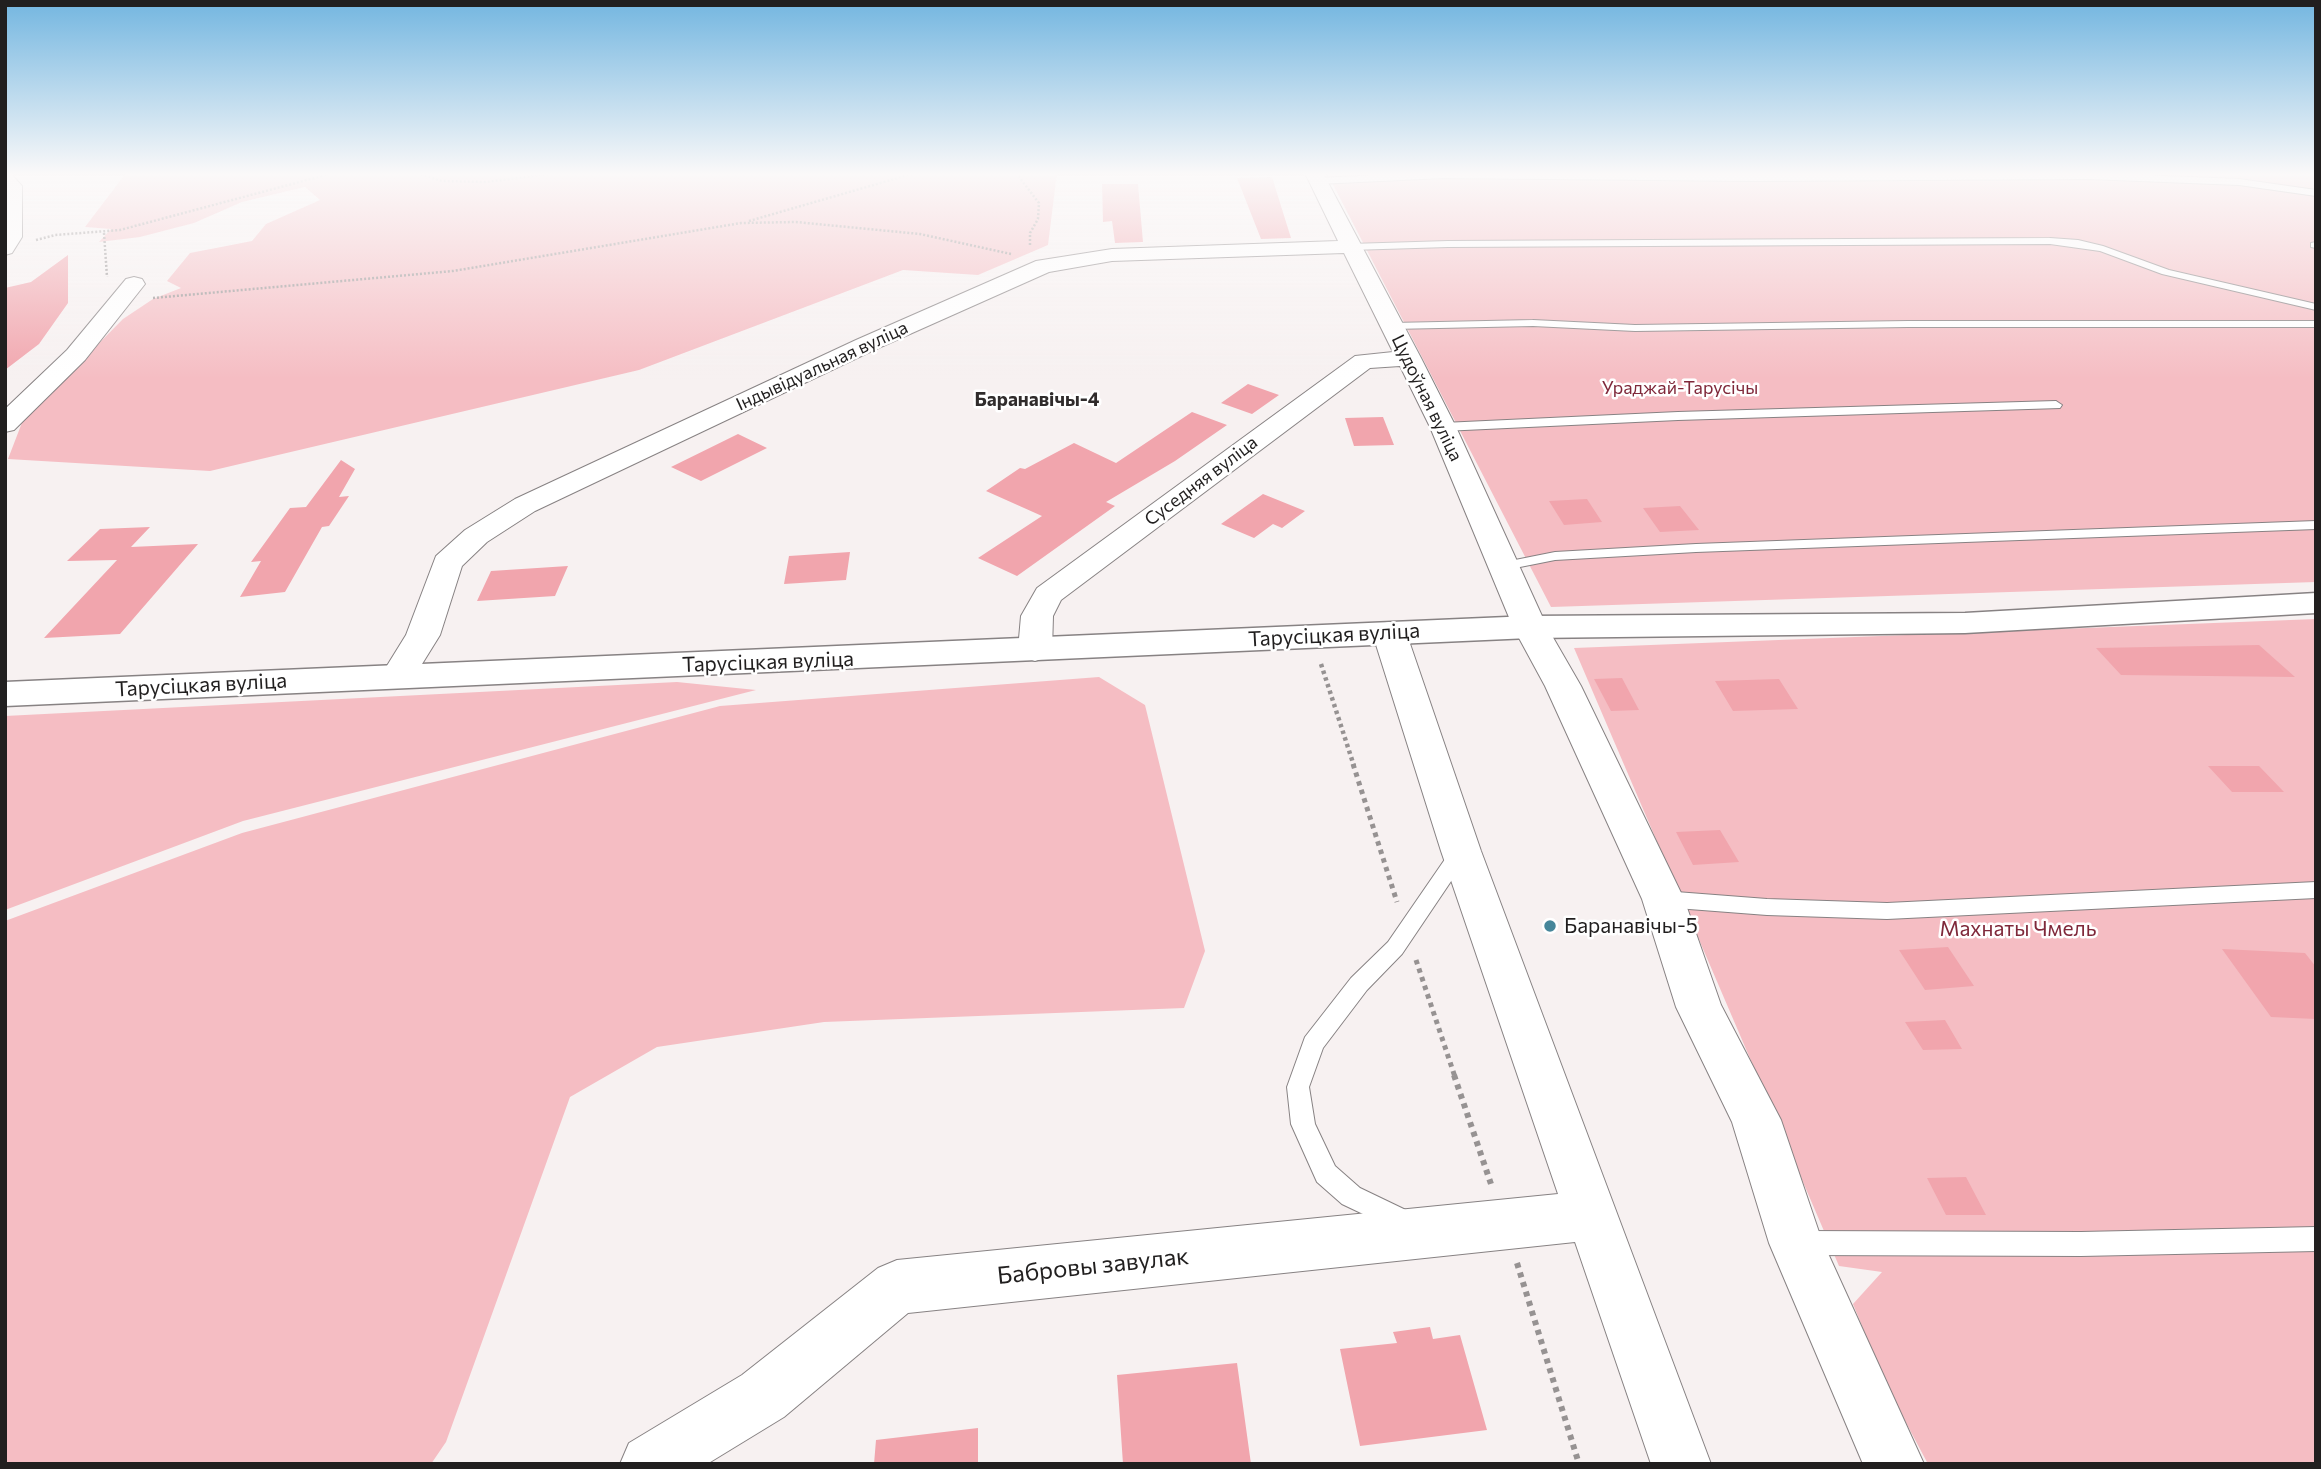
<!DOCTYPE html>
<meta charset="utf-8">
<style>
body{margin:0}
#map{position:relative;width:2321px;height:1469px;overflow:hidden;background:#f7f1f1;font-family:Commissioner,sans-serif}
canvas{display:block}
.frame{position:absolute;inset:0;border:7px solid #211f1f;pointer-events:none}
</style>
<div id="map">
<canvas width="2321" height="1469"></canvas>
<div class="frame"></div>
</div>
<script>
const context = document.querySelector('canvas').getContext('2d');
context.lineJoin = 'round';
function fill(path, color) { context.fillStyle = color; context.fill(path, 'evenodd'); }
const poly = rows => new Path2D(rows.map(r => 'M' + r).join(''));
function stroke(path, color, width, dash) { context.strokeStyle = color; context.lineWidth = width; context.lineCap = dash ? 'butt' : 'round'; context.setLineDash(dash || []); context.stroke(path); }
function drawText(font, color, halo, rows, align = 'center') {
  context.font = font + ' Commissioner,sans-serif'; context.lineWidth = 5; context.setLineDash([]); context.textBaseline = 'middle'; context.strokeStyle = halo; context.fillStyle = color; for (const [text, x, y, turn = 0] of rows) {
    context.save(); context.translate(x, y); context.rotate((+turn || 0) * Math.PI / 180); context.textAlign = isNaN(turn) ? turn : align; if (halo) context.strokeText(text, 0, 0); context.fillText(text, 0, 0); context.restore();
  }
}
fill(poly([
 [126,173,1057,173,1048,245,978,275,903,270,639,370,210,471,8,459,23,420,123,319,153,299,181,288,167,281,190,253,252,241,266,224,320,200,305,187,242,202,194,223,140,237,99,242,111,229,85,227],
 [1327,173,2316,174,2316,582,1551,607],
 [2316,619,2316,1464,1928,1464,1887,1387,1853,1304,1882,1272,1839,1266,1574,648],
 [1099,677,1145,705,1205,951,1184,1008,824,1022,657,1047,570,1097,446,1442,431,1464,5,1464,5,921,242,833,720,706],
 [677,682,756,690,243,821,5,910,5,716]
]), '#f5bdc3');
fill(poly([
 [1272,177,1291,238,1261,239,1237,178],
 [1102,184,1138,184,1143,242,1115,243,1112,221,1103,222],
 [68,255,68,303,39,344,5,370,5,288,31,282],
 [1248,384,1279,395,1252,414,1221,403],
 [1192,412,1227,425,1175,461,1106,502,1115,506,1017,576,978,558,1042,516,986,491,1020,468,1025,469,1074,443,1116,463],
 [1383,417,1394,445,1354,446,1345,418],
 [738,434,767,448,701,481,671,467],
 [341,460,355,469,339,497,349,496,329,526,322,527,285,592,240,597,261,561,251,562,290,508,306,507],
 [1263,494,1305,511,1282,528,1273,524,1254,538,1221,524],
 [1587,499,1602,522,1564,525,1549,501],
 [1680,506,1699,530,1660,532,1643,508],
 [150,527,131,547,198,544,120,634,44,638,117,560,67,561,100,529],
 [850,552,846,580,784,584,789,556],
 [568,566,555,596,477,601,491,571],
 [2259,645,2295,677,2121,675,2096,648],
 [1622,678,1639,710,1611,711,1594,679],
 [1779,679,1798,709,1733,711,1715,681],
 [2208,766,2259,766,2284,792,2232,792],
 [1720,830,1739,862,1693,865,1676,832],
 [1948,947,1974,986,1925,990,1899,950],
 [2222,949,2305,953,2316,967,2316,1019,2271,1017],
 [1945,1020,1962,1049,1923,1050,1905,1022],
 [1966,1177,1986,1215,1946,1215,1927,1178],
 [1430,1327,1433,1339,1460,1335,1487,1430,1360,1446,1340,1349,1397,1343,1393,1332],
 [1237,1363,1251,1464,1123,1464,1117,1375],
 [978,1428,978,1464,874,1464,876,1440]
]), '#f1a5ad');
const lane = poly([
 [1422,173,2090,173,2239,179,2316,190,2316,196,2239,185,2090,179,1755,181,1443,178,1318,184,1314,181,1318,178,1422,173],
 [2050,238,2078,240,2103,246,2169,270,2316,304,2316,310,2162,274,2100,251,2050,244,1448,247,1350,250,1345,247,1350,244,1448,241,2050,238],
 [2316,242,2316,248,2311,247,2311,243,2316,242],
 [1533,320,1635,325,1908,321,2316,321,2316,327,1908,327,1635,331,1533,326,1392,329,1386,326,1392,323,1533,320],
 [2056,401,2062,405,2060,408,1678,420,1443,431,1437,427,1443,423,1678,412,2056,401],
 [2316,521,2316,529,1696,552,1555,560,1505,570,1498,566,1500,563,1555,552,1696,544,2316,521],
 [1459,847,1466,849,1469,854,1466,859,1402,954,1367,990,1323,1048,1309,1087,1315,1124,1335,1166,1360,1188,1412,1213,1415,1221,1412,1229,1403,1233,1342,1204,1317,1182,1291,1124,1287,1087,1305,1037,1351,978,1388,942,1452,849,1459,847],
 [2316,882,2316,898,1887,919,1767,915,1663,907,1656,904,1653,899,1656,894,1663,891,1767,899,1887,903,2316,882],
 [2316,1227,2316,1251,2081,1256,1801,1255,1792,1252,1788,1243,1792,1234,1801,1231,2081,1232,2316,1227]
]);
const street = poly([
 [5,173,12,175,22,186,22,237,12,253,5,255,5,173],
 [1305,173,1323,173,1421,358,1456,427,1547,627,1581,686,1684,899,1721,1005,1781,1120,1821,1238,1924,1464,1863,1464,1769,1243,1732,1122,1676,1007,1642,899,1545,686,1513,627,1430,427,1400,366,1370,368,1061,600,1053,616,1052,650,1047,657,1035,661,1023,657,1018,650,1021,616,1037,588,1355,356,1393,352,1344,253,1112,261,1049,272,874,350,535,511,487,542,462,566,440,635,409,685,397,688,385,685,380,677,406,635,436,556,465,530,515,499,856,340,1036,261,1112,249,1338,241,1305,173],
 [134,277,142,279,145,284,85,360,14,430,5,432,5,409,67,350,126,279,134,277],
 [1389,622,1401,625,1406,632,1481,851,1711,1464,1651,1464,1575,1242,908,1313,784,1417,707,1464,620,1464,629,1443,742,1375,878,1268,897,1260,1558,1194,1441,851,1372,632,1377,625,1389,622]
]);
const secondary = poly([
 [2316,593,2316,613,1965,633,1530,638,5,706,5,682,1530,616,1965,613,2316,593]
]);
stroke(lane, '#878283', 2);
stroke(street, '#878283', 2);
stroke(secondary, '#878283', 3);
stroke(poly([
 [417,173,442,181,485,182,557,173],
 [1016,173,1039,203,1038,219,1030,233,1030,246],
 [749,221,915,173],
 [104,233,107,277],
 [36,240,55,235,120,230,333,173],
 [153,298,453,271,741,223,796,222,920,234,1011,254]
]), '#969292', 2.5, [2, 2]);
stroke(poly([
 [1321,664,1354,766]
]), '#969292', 4.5, [3.5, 3.5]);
stroke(poly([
 [1353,764,1397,902],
 [1416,960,1455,1077]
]), '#969292', 5, [4.5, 4.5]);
stroke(poly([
 [1454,1075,1491,1184],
 [1517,1263,1579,1464]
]), '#969292', 6, [5, 5]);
fill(lane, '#fff');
fill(street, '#fff');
fill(secondary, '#fff');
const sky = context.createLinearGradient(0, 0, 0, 379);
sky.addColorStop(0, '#73b6e0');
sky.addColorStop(0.46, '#fbf9f9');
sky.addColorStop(1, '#fbf9f900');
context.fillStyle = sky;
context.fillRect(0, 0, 2321, 379);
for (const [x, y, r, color] of [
 [1550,926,7,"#46869a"]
]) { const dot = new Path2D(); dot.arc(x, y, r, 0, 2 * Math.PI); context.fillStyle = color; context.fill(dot); stroke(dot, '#fff', 2.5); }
drawText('18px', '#211f1f', '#fff', [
 ["Індывідуальная вуліца",822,366,-25],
 ["Цудоўная вуліца",1427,398,64],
 ["Суседняя вуліца",1201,481,-37]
]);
drawText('18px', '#7f283a', '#fff', [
 ["Ураджай-Тарусічы",1680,388]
]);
drawText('bold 19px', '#302c2c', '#fff', [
 ["Баранавічы-4",1037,400]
]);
drawText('21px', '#211f1f', '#fff', [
 ["Тарусіцкая вуліца",1334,635,-3],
 ["Тарусіцкая вуліца",768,662,-2],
 ["Тарусіцкая вуліца",201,685,-3]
]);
drawText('21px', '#211f1f', '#fff', [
 ["Баранавічы-5",1564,926]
], 'left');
drawText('21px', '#7f283a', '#fff', [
 ["Махнаты Чмель",2018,929]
]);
drawText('24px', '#211f1f', '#fff', [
 ["Бабровы завулак",1093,1266,-6]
]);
</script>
